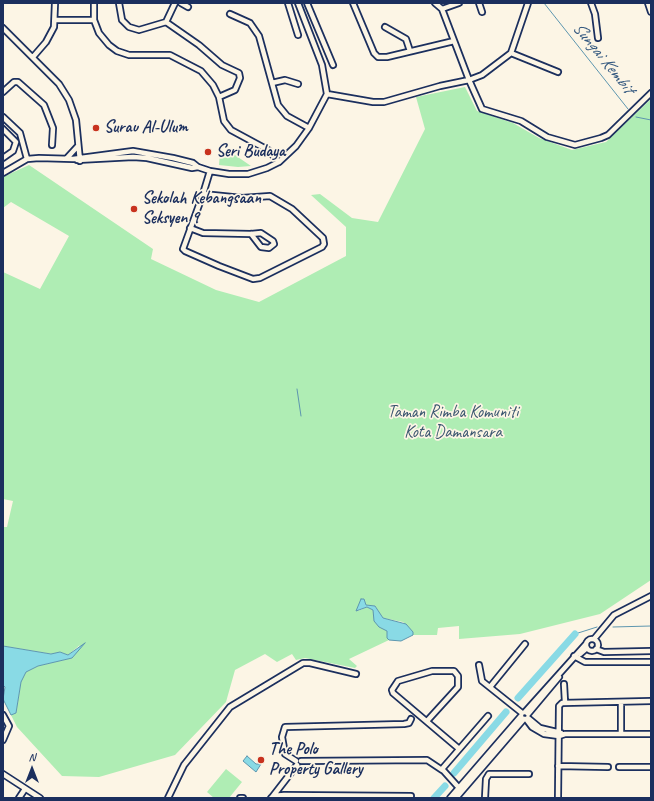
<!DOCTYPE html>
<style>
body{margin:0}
#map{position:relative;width:654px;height:801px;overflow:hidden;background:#fcf5e5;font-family:Caveat,sans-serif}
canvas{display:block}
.frame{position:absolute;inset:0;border:4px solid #1b2f5e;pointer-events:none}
.north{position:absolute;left:12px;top:749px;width:40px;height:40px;-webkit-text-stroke:3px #fcf5e5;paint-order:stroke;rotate:0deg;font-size:11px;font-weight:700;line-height:16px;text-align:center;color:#1b2f5e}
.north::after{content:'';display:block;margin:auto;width:14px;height:18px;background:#1b2f5e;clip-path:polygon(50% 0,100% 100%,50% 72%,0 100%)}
</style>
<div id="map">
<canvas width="654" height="801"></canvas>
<div class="frame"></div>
<div class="north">N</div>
</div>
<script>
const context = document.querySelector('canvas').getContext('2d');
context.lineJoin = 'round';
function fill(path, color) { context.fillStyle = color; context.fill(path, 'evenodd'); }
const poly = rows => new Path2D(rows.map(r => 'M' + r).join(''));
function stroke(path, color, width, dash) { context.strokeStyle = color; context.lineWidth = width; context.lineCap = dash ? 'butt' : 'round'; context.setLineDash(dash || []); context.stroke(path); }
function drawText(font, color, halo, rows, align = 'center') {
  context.font = font + ' Caveat,sans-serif'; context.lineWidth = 3.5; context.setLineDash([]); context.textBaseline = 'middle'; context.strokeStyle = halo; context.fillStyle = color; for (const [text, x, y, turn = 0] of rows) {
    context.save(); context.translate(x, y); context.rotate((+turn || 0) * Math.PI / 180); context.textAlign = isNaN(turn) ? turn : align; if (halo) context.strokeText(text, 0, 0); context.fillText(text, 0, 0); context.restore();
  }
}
fill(poly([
 [465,87,477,111,513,123,539,138,572,150,606,142,651,99,651,580,600,614,520,634,459,639,459,626,438,628,437,635,413,635,413,632,403,622,383,618,375,606,366,605,364,600,358,611,367,607,373,610,387,631,387,638,389,640,349,659,357,666,355,668,305,658,296,660,292,654,277,662,265,654,235,670,226,702,175,755,99,777,62,776,17,727,11,715,16,713,21,681,26,672,38,666,72,658,80,645,68,655,60,652,52,654,3,646,3,527,7,527,13,501,3,499,3,272,40,289,69,236,11,202,3,208,3,177,29,165,153,249,151,259,216,290,259,302,346,256,346,227,311,195,320,194,352,218,378,222,425,129,416,97],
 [229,151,251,166,238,167,219,165,220,153],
 [226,769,242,782,229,798,214,798,207,792]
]), '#afedb4');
const water = poly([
 [361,599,364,599,366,605,375,606,383,618,406,624,413,632,413,635,401,641,389,640,387,638,387,631,379,627,374,621,373,610,367,607,356,611,361,599],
 [85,643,72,658,38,666,26,672,21,682,16,713,11,715,3,699,5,687,3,685,3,646,51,654,60,652,68,655,85,643],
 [247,756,256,764,261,764,256,772,243,761,247,756]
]);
fill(water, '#89dae5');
stroke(water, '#5d96af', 1);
stroke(poly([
 [544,3,628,109],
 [636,117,651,120],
 [297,389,301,416],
 [613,627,651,626],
 [575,634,597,627]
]), '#5d96af', 1);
stroke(poly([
 [518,698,575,634],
 [454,773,506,712],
 [434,798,445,786]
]), '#89dae5', 7);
const minor = poly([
 [94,3,94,20,99,33,109,45,117,51,129,55,170,55,201,71,213,85,219,97,224,121,231,130,268,150,279,162],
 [119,3,122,20,129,27,139,30,166,22,199,45,222,65,239,73,240,78,235,90,219,97],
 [181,3,188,7],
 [288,3,298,35],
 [307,3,333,65],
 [353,3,374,53,378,57,387,57,454,41],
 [435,3,442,9,469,80,482,109,521,121,547,137,575,145,601,138,608,135,651,93],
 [479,3,482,12],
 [591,3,595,14,598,38],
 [648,3,651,12],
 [442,9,459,3],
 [230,14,250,23,259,36,278,105,287,116,309,128],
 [56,20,94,20],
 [166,22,175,3],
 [385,27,406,39,410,51],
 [3,28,59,84,69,100,76,120,80,161],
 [511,53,558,72],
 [33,57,46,42,54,27,55,3],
 [272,83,285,80,298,84],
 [3,92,14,82,18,82,44,105,53,128,52,145],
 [327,94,373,102,384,102,440,86,469,80,482,75,511,53,528,3],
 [3,117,20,133,27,159],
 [3,129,16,142,13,151,3,158],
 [67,158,78,146],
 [77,160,133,157,147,158,192,168,198,167],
 [3,173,27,159,39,158,73,159,133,151,173,158,193,163,198,167,210,171,229,174,248,174,267,168,279,162,296,146,309,128,327,94,322,65,298,3],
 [203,194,242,198,270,196,292,209,323,238,324,244,322,247,260,278,253,279,219,266,185,251,183,249,203,194],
 [203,194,210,171],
 [190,228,203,233,251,234,261,233,273,241,274,244,269,248,261,247,251,234],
 [594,639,614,615,651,596],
 '586 645a6 6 0 1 1 12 0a6 6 0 1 1-12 0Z',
 [596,649,604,652,651,651],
 [580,654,587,648],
 [574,656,585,662,651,662],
 [479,665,482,681,522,713],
 [564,684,565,702],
 [490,687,525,644],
 [525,712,586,644],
 [528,714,559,677],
 [3,715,9,726,3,740],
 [528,718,540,728,561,733],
 [526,719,532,727,544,734,559,736,565,734,651,734],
 [427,721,458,687,458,676,454,671,432,671,398,681,392,690,393,693,458,748],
 [621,734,621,702],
 [296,761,285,754,282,737,285,727,404,724,409,723,411,719],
 [301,761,427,760,442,770],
 [558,766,608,767],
 [619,767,651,767],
 [3,774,40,798],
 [460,789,442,769,488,716],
 [273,796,297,765],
 [19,798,25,789],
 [168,798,184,765,230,707,303,663,310,663,356,674],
 [240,798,243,798],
 [271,798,273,796,284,795,411,796],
 [450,798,521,716],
 [456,798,524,719],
 [485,798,486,779,489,774,529,774],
 [558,798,559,706,562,703,651,701]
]);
stroke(minor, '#1b2f5e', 8);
stroke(minor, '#fcf5e5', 4.5);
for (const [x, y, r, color] of [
 [96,128,4,"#c8321e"],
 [208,152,4,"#c8321e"],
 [134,209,4,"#c8321e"],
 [261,760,4,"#c8321e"]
]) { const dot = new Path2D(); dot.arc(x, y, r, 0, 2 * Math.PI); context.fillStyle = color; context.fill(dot); stroke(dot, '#fcf5e5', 1.5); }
drawText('bold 17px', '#1b2f5e', '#fcf5e5', [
 ["Surau Al-Ulum",104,128],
 ["Seri Budaya",216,152],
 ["Sekolah Kebangsaan",142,199],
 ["Seksyen 9",142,219],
 ["The Polo",269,750],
 ["Property Gallery",269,770]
], 'left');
drawText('17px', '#39556f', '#fcf5e5', [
 ["Taman Rimba Komuniti",453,413],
 ["Kota Damansara",453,433]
]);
drawText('italic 18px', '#365a80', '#fcf5e5', [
 ["Sungai Kembit",603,58,51]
]);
</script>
